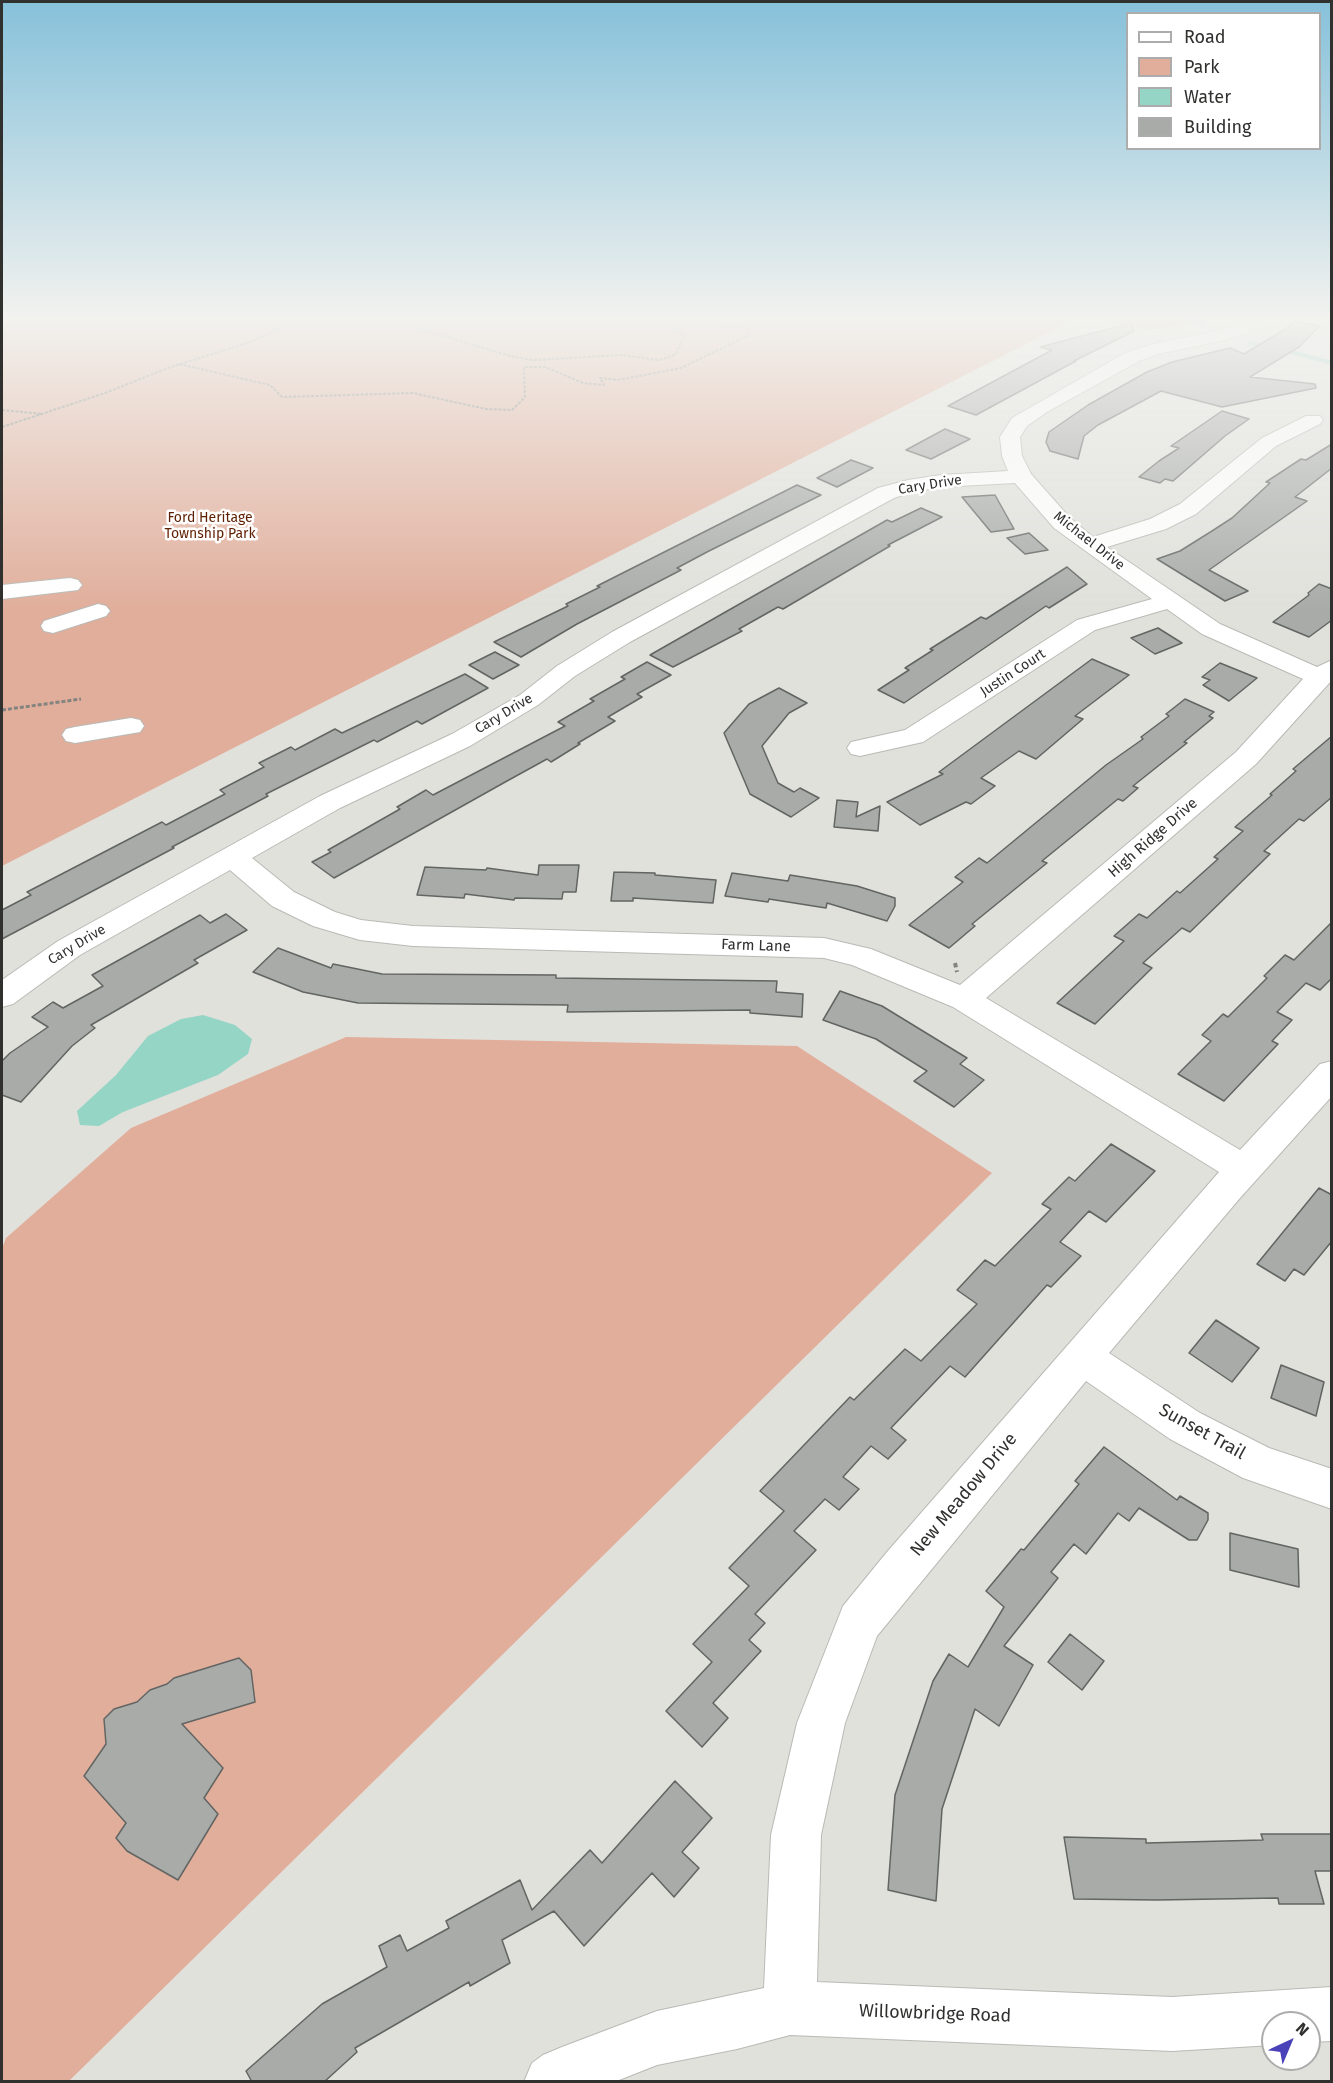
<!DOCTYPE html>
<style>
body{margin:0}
#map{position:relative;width:1333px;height:2083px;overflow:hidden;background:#e1e1dc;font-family:"Fira Sans",sans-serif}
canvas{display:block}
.frame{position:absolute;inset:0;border:3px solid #30302f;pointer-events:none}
.legend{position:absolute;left:1126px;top:12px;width:195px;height:138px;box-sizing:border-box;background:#fff;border:2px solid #acacac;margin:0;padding:8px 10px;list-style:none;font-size:18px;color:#30302f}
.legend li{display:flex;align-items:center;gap:12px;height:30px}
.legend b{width:30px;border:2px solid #acacac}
.north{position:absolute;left:1261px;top:2011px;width:60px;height:60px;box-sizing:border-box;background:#fff;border:2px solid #acacac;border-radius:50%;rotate:44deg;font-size:16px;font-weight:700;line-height:24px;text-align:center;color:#30302f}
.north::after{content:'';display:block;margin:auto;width:21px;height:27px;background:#4a42b8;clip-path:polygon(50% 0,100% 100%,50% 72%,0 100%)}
</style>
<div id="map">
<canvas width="1333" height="2083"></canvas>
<div class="frame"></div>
<ul class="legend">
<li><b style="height:8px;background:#fff"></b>Road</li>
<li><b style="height:16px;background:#e1ae9b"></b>Park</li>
<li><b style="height:16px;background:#94d5c5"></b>Water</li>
<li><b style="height:16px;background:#a8aba8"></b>Building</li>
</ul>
<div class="north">N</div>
</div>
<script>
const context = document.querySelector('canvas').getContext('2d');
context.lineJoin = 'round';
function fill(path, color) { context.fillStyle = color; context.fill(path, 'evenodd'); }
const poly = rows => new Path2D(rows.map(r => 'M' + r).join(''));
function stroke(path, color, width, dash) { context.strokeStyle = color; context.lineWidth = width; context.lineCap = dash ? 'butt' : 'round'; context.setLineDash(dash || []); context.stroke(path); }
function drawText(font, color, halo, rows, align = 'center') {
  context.font = font + ' "Fira Sans",sans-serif'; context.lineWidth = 5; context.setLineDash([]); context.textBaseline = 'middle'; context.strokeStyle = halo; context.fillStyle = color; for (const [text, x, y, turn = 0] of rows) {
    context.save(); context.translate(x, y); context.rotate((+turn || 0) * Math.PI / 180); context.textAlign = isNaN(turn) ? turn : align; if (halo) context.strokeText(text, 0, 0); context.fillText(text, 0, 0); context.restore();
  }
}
fill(poly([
 [2,319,1075,319,2,866],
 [1098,319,1208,319,1211,320,1150,330],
 [346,1037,797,1046,992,1173,69,2081,2,2082,2,1248,6,1238,131,1128]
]), '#e1ae9b');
fill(poly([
 [203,1015,235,1025,252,1039,248,1054,218,1075,123,1112,99,1126,80,1125,77,1111,116,1075,148,1036,181,1019]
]), '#94d5c5');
stroke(poly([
 [1190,319,1202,324],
 [1250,343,1268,347],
 [1284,350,1332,363]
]), '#94d5c5', 4);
const building = poly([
 [1294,321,1320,326,1299,347,1250,377,1315,384,1316,388,1222,407,1161,391,1098,425,1084,436,1078,459,1050,451,1046,442,1049,432,1088,405,1147,372,1172,362,1230,348,1244,354,1287,328,1294,321],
 [1131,323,1134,331,1074,361,1076,361,976,415,948,406,1052,350,1040,347,1131,323],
 [1222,411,1249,419,1225,436,1173,481,1165,479,1160,483,1139,477,1159,461,1179,448,1171,446,1222,411],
 [945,429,970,439,931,459,906,450,945,429],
 [1332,444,1332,468,1295,497,1307,501,1209,570,1248,591,1225,601,1157,559,1180,551,1212,531,1232,518,1270,483,1266,482,1301,459,1306,460,1332,444],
 [851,460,873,468,837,487,817,478,851,460],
 [797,485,821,495,707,552,677,568,681,570,577,624,521,657,494,642,568,606,566,604,600,587,597,586,797,485],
 [995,495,1014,529,991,532,962,497,995,495],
 [921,508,942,517,888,545,890,546,783,609,778,607,739,629,742,631,673,667,650,655,887,520,892,522,921,508],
 [1029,533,1048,550,1025,554,1007,538,1029,533],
 [1067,567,1087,584,1049,608,1046,606,904,703,878,690,909,670,905,668,933,650,930,649,981,617,986,619,1067,567],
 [1319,584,1332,589,1332,620,1309,637,1273,622,1309,595,1308,593,1319,584],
 [1158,628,1182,643,1155,654,1131,638,1158,628],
 [495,652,519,665,493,679,469,665,495,652],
 [1092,659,1129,675,1075,716,1083,719,1036,759,1019,751,981,778,995,786,971,804,966,802,920,825,887,802,943,774,939,772,1092,659],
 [647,662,671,675,637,694,642,697,608,717,615,721,578,743,580,744,551,762,547,759,507,781,334,878,312,862,331,852,328,850,400,809,397,807,426,790,433,795,565,726,558,722,594,701,590,699,625,679,621,677,647,662],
 [1220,663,1257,678,1229,701,1203,685,1210,680,1202,677,1220,663],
 [465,674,488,688,422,724,417,721,377,742,374,740,266,794,268,796,172,847,174,848,2,939,2,910,31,895,27,892,162,822,166,825,225,794,220,790,264,767,259,763,291,747,295,750,335,729,342,733,465,674],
 [779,688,807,703,789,713,762,746,778,783,794,792,800,788,819,798,791,817,750,794,724,733,749,704,779,688],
 [1185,699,1214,712,1209,716,1213,718,1184,742,1187,743,1133,786,1138,788,1123,801,1118,799,1042,861,1047,863,972,924,975,926,949,948,909,925,963,882,955,877,979,858,987,863,1106,765,1143,739,1141,737,1169,716,1166,714,1185,699],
 [1332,736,1332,797,1304,821,1299,819,1264,851,1270,854,1190,932,1182,928,1143,963,1152,968,1095,1024,1057,1003,1124,941,1114,936,1139,914,1147,918,1177,891,1180,893,1218,859,1214,857,1243,831,1235,827,1272,795,1270,794,1296,771,1293,769,1332,736],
 [837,800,858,802,856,817,880,806,878,831,834,827,837,800],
 [539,865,579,865,576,892,563,892,562,899,515,898,514,900,465,894,464,898,417,895,425,867,486,870,487,868,538,875,539,865],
 [614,872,655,873,655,875,716,880,713,903,633,898,633,901,611,901,614,872],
 [732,873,788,881,790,875,857,886,895,898,895,906,887,921,827,903,826,908,769,899,768,902,725,896,732,873],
 [226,914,247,930,194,960,198,963,91,1025,95,1028,72,1046,21,1102,2,1095,2,1061,10,1053,48,1027,32,1017,53,1002,63,1008,103,986,92,975,200,915,210,923,226,914],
 [1332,922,1332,978,1320,990,1306,983,1277,1012,1292,1020,1272,1041,1278,1044,1224,1101,1178,1074,1211,1041,1202,1035,1223,1014,1228,1017,1267,978,1264,976,1285,955,1294,960,1332,922],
 [278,948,331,968,333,964,382,974,556,975,556,978,777,981,776,992,803,994,802,1017,750,1013,750,1010,567,1012,568,1005,358,1003,303,992,253,972,278,948],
 [840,991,882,1006,967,1058,960,1064,984,1080,954,1107,914,1081,927,1071,876,1039,823,1020,840,991],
 [1111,1144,1155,1171,1106,1222,1089,1211,1060,1242,1081,1256,1051,1287,1047,1285,965,1377,950,1366,891,1428,906,1440,888,1459,871,1446,843,1477,859,1489,839,1510,825,1499,794,1531,816,1550,755,1614,765,1623,749,1640,761,1651,713,1703,728,1718,702,1747,666,1711,712,1662,693,1644,749,1586,729,1568,784,1511,760,1491,850,1397,854,1400,905,1349,921,1361,977,1304,957,1290,985,1260,995,1266,1051,1209,1042,1204,1069,1177,1075,1181,1111,1144],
 [1319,1188,1332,1195,1332,1241,1304,1275,1294,1269,1285,1281,1257,1264,1319,1188],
 [1216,1320,1259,1348,1232,1382,1189,1353,1216,1320],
 [1281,1365,1324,1382,1316,1416,1271,1398,1281,1365],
 [1104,1447,1177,1500,1180,1496,1208,1513,1208,1520,1197,1540,1189,1540,1139,1508,1129,1521,1118,1513,1086,1554,1074,1544,1051,1572,1058,1578,1004,1646,1033,1665,999,1726,975,1709,942,1809,936,1901,888,1890,895,1795,933,1681,949,1654,968,1667,1004,1607,986,1591,1021,1549,1024,1550,1079,1484,1075,1481,1104,1447],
 [1230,1533,1298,1549,1299,1587,1230,1570,1230,1533],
 [1070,1634,1104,1661,1082,1690,1048,1662,1070,1634],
 [239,1658,251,1670,255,1702,182,1724,223,1768,204,1798,218,1814,178,1880,127,1851,116,1838,126,1823,84,1776,106,1744,104,1719,114,1709,137,1702,150,1690,167,1684,174,1678,239,1658],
 [675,1781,712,1818,682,1852,699,1868,674,1897,652,1873,584,1946,554,1911,502,1940,510,1963,470,1986,469,1982,355,2048,357,2052,324,2082,252,2082,246,2071,322,2004,387,1967,379,1946,400,1935,407,1951,449,1928,446,1921,520,1880,532,1910,590,1850,602,1863,675,1781],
 [1261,1834,1332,1834,1332,1871,1315,1871,1324,1904,1279,1904,1278,1898,1157,1900,1074,1899,1064,1837,1146,1839,1146,1843,1263,1840,1261,1834]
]);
fill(building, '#a8aba8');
stroke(building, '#626562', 1.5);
const minor = poly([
 [1244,319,1264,319,1249,332,1225,340,1158,354,1139,361,1047,412,1027,426,1020,437,1022,456,1031,474,1054,500,1070,518,1093,537,1150,519,1180,504,1262,438,1306,416,1320,416,1323,420,1320,424,1276,446,1196,514,1166,529,1107,547,1220,624,1317,667,1332,660,1332,680,1256,764,986,998,1240,1150,1320,1064,1332,1061,1332,1096,1240,1198,1109,1353,1200,1413,1269,1448,1332,1469,1332,1509,1243,1478,1170,1439,1086,1381,877,1636,845,1723,821,1835,817,1982,1172,1997,1332,1987,1332,2041,1309,2042,1309,2023,1273,2023,1273,2045,1172,2051,790,2035,737,2049,657,2065,614,2082,524,2082,532,2063,543,2055,562,2047,657,2011,764,1988,771,1835,797,1723,843,1606,887,1552,1219,1172,953,1007,852,965,824,958,413,946,360,940,313,926,272,906,230,870,80,955,13,1004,2,1007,2,980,58,941,320,796,452,734,520,695,557,666,612,632,878,488,908,480,941,475,1008,471,1002,456,1000,437,1012,418,1125,353,1153,344,1215,331,1237,324,1244,319],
 [1015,483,1054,528,1152,599,1077,620,905,730,851,742,847,748,851,754,860,756,923,742,1095,630,1167,609,1202,634,1303,679,1236,752,960,985,871,949,824,938,413,926,361,920,335,912,294,892,252,858,340,808,470,746,538,705,575,676,630,642,894,498,911,492,941,487,1015,483],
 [70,578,78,580,82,585,78,590,2,599,2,585,70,578],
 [98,604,106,606,110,611,106,616,53,633,44,631,41,626,44,621,98,604],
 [131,718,140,720,144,726,140,732,75,743,66,741,62,735,66,729,75,727,131,718]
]);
stroke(minor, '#b9b9b5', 2);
stroke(poly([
 [401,319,423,330,514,357,532,360,621,355,658,360,667,358,676,354,684,336,666,322,669,319],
 [733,319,739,319],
 [1329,319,1332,319],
 [179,364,270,385,282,397,413,393,486,409,512,410,525,397,524,367,545,367,583,383,604,385,600,378,618,380,681,368,747,336,748,328,711,325,708,319],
 [2,410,43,414],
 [2,427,105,393,168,368,253,341,298,319]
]), '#838380', 2, [3, 1.5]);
stroke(poly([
 [2,710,81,699]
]), '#838380', 3, [4, 2]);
stroke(poly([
 [955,963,957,972]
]), '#838380', 4, [4.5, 3]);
fill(minor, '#fff');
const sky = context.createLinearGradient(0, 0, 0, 610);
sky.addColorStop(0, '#86c1da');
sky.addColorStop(0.52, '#f2f2ef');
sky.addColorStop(1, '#f2f2ef00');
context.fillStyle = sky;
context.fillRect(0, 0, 1333, 610);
drawText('14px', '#30302f', '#fff', [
 ["Cary Drive",930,485,-9],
 ["Michael Drive",1089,541,38],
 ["Justin Court",1013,673,-33],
 ["Cary Drive",504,714,-31],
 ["Cary Drive",77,945,-31]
]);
drawText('14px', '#5e1f02', '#fff', [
 ["Ford Heritage",210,518],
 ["Township Park",210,534]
]);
drawText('15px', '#30302f', '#fff', [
 ["High Ridge Drive",1153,838,-41],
 ["Farm Lane",756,946,2]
]);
drawText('18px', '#30302f', '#fff', [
 ["Sunset Trail",1202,1432,29],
 ["New Meadow Drive",964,1495,-50],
 ["Willowbridge Road",935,2014,2]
]);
</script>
